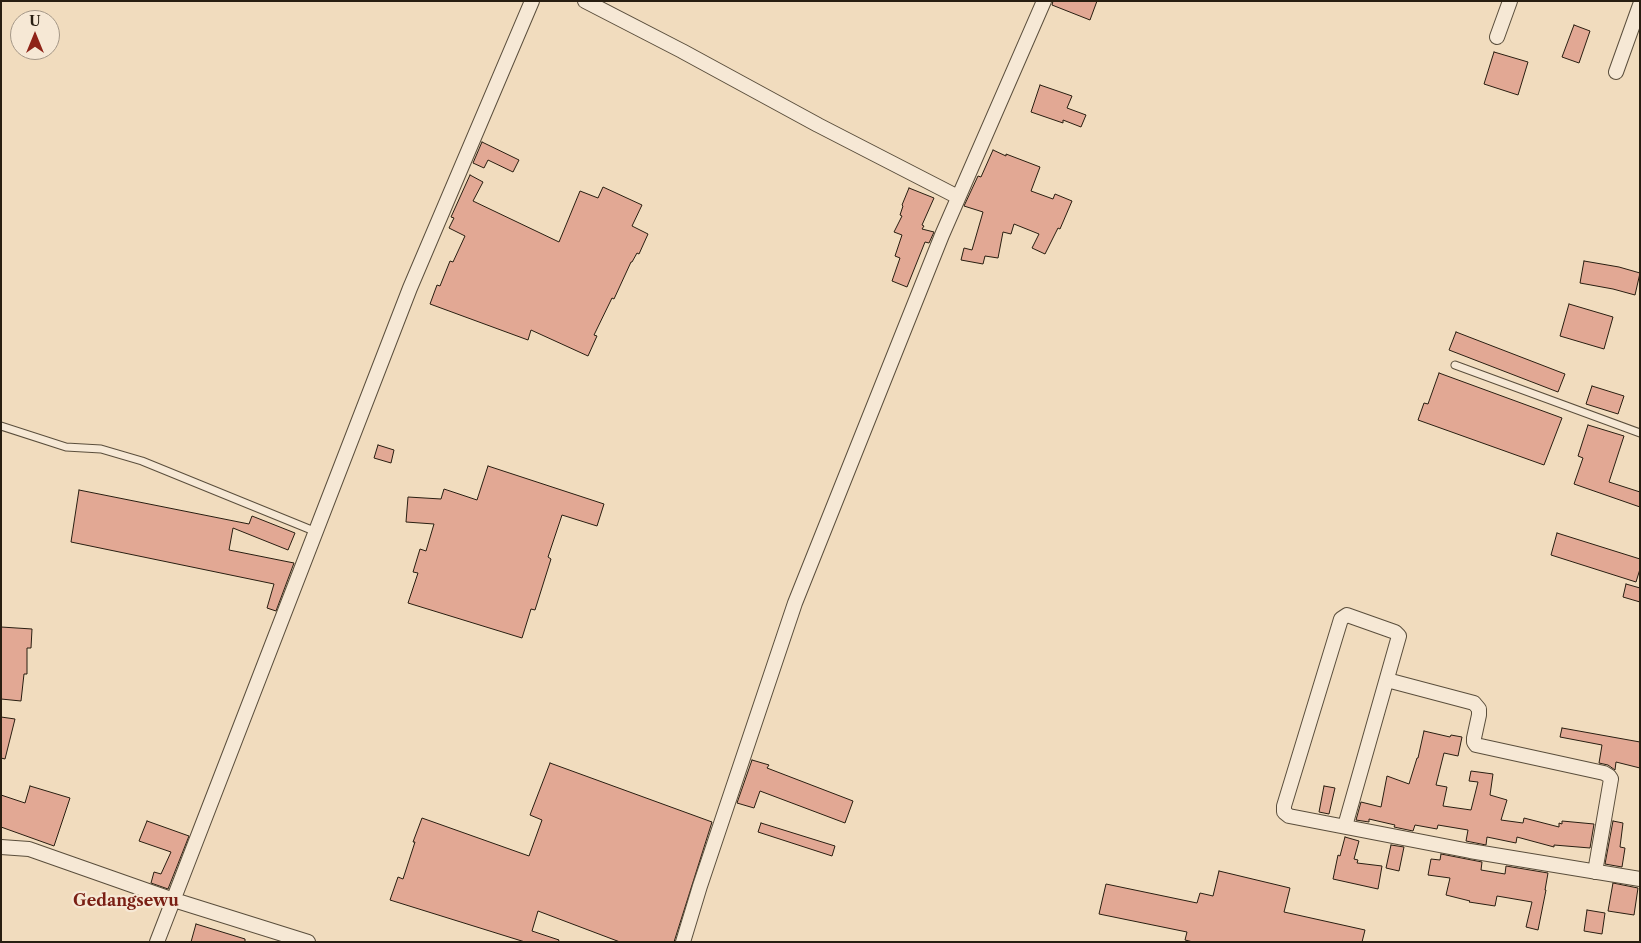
<!DOCTYPE html>
<style>
body{margin:0}
#map{position:relative;width:1641px;height:943px;overflow:hidden;background:#f1dcbe;font-family:"Libre Caslon Text",serif}
canvas{display:block}
.frame{position:absolute;inset:0;border:2px solid #281e11;pointer-events:none}
.north{position:absolute;left:10px;top:10px;width:50px;height:50px;box-sizing:border-box;background:#f6e8d5;border:1px solid #a49787;border-radius:50%;rotate:0deg;font-size:14px;font-weight:700;line-height:20px;text-align:center;color:#281e11}
.north::after{content:'';display:block;margin:auto;width:18px;height:22px;background:#8f2418;clip-path:polygon(50% 0,100% 100%,50% 72%,0 100%)}
</style>
<div id="map">
<canvas width="1641" height="943"></canvas>
<div class="frame"></div>
<div class="north">U</div>
</div>
<script>
const context = document.querySelector('canvas').getContext('2d');
context.lineJoin = 'round';
function fill(path, color) { context.fillStyle = color; context.fill(path, 'evenodd'); }
const poly = rows => new Path2D(rows.map(r => 'M' + r).join(''));
function stroke(path, color, width, dash) { context.strokeStyle = color; context.lineWidth = width; context.lineCap = dash ? 'butt' : 'round'; context.setLineDash(dash || []); context.stroke(path); }
function drawText(font, color, halo, rows, align = 'center') {
  context.font = font + ' "Libre Caslon Text",serif'; context.lineWidth = 4.5; context.setLineDash([]); context.textBaseline = 'middle'; context.strokeStyle = halo; context.fillStyle = color; for (const [text, x, y, turn = 0] of rows) {
    context.save(); context.translate(x, y); context.rotate((+turn || 0) * Math.PI / 180); context.textAlign = isNaN(turn) ? turn : align; if (halo) context.strokeText(text, 0, 0); context.fillText(text, 0, 0); context.restore();
  }
}
const building = poly([
 [1053,1,1097,1,1090,20,1052,5,1053,1],
 [1574,25,1590,31,1579,63,1562,57,1574,25],
 [1494,52,1528,62,1518,95,1484,84,1494,52],
 [1040,85,1072,96,1067,108,1086,115,1081,127,1063,120,1063,123,1031,112,1040,85],
 [482,142,519,160,513,172,488,160,484,168,473,163,482,142],
 [993,150,1006,156,1006,154,1040,167,1031,191,1053,199,1055,194,1072,201,1060,229,1058,228,1045,254,1032,248,1039,234,1014,224,1011,234,1003,232,998,258,985,256,983,264,961,260,964,248,972,250,983,212,964,206,978,176,981,177,993,150],
 [470,175,483,182,473,201,559,242,580,191,598,198,603,187,642,205,632,226,648,234,639,254,637,253,632,262,631,262,614,299,612,298,594,335,597,336,588,356,531,330,528,340,430,304,437,285,440,286,450,261,453,262,465,236,449,228,454,218,451,217,470,175],
 [909,188,934,198,922,225,924,226,922,229,934,232,929,243,925,242,907,287,892,281,900,258,895,256,902,235,894,232,902,216,900,215,903,206,902,205,909,188],
 [1584,261,1619,267,1640,273,1635,295,1613,289,1580,283,1584,261],
 [1569,304,1613,317,1604,349,1560,336,1569,304],
 [1456,332,1565,374,1558,392,1449,350,1456,332],
 [1439,373,1562,418,1544,465,1418,420,1424,403,1428,404,1439,373],
 [1592,386,1624,396,1618,414,1586,404,1592,386],
 [1588,425,1624,436,1609,482,1640,492,1640,507,1574,484,1583,458,1578,456,1588,425],
 [378,445,394,450,391,463,374,458,378,445],
 [488,466,604,504,597,526,562,515,548,557,551,559,535,610,531,609,522,638,408,603,418,573,413,572,420,549,426,551,434,524,406,522,408,497,441,499,444,489,477,500,488,466],
 [79,490,249,524,252,516,295,533,288,550,233,528,229,550,294,563,276,611,267,608,274,584,71,542,79,490],
 [1557,533,1640,559,1640,569,1636,582,1551,555,1557,533],
 [1626,584,1640,588,1640,602,1623,597,1626,584],
 [1,627,32,629,31,648,27,648,27,674,24,674,21,701,1,699,1,627],
 [1,717,15,719,5,759,1,758,1,717],
 [1562,728,1640,742,1640,768,1616,762,1615,770,1608,765,1599,763,1602,745,1560,737,1562,728],
 [1424,731,1450,737,1451,735,1462,737,1458,756,1444,753,1436,785,1447,787,1443,806,1471,810,1478,782,1469,781,1471,771,1493,774,1490,795,1507,800,1501,820,1523,823,1524,818,1559,827,1559,823,1562,824,1562,821,1594,824,1590,848,1554,845,1554,847,1517,837,1516,843,1487,837,1486,845,1466,841,1468,830,1438,825,1437,829,1415,825,1413,831,1394,827,1395,825,1369,819,1369,822,1356,820,1361,802,1381,807,1387,776,1409,784,1417,758,1418,758,1424,731],
 [752,760,769,765,767,768,853,801,845,823,760,791,754,808,737,803,752,760],
 [550,763,712,822,674,942,620,942,538,911,532,931,559,940,558,942,525,942,390,900,398,877,403,879,415,842,413,842,422,818,529,856,542,820,530,815,550,763],
 [30,786,70,798,54,846,1,827,1,795,25,803,30,786],
 [1324,786,1335,788,1329,814,1319,812,1324,786],
 [147,821,189,836,168,889,151,883,154,872,161,874,171,852,139,841,147,821],
 [1613,821,1623,823,1620,847,1625,848,1622,867,1605,864,1613,821],
 [761,823,835,846,832,856,758,832,761,823],
 [1345,837,1359,841,1354,859,1358,860,1357,863,1382,866,1378,889,1333,879,1338,855,1340,856,1345,837],
 [1391,845,1404,847,1399,871,1386,868,1391,845],
 [1441,854,1482,862,1481,870,1505,874,1506,866,1548,873,1545,890,1546,890,1538,930,1526,927,1532,902,1497,896,1495,906,1469,902,1470,901,1446,895,1450,878,1428,875,1431,859,1440,860,1441,854],
 [1219,871,1290,888,1284,912,1365,930,1362,942,1193,942,1185,940,1187,932,1099,914,1106,884,1197,903,1200,893,1213,896,1219,871],
 [1613,883,1638,888,1634,915,1608,911,1613,883],
 [1587,910,1605,913,1602,934,1584,931,1587,910],
 [196,924,245,939,245,942,191,942,196,924]
]);
fill(building, '#e2a894');
stroke(building, '#281e11', 1);
const lane = poly([
 [1455,365,1640,433],
 [1,426,66,447,101,449,142,461,314,531]
]);
const street = poly([
 [585,1,682,51,818,125,958,197],
 [1497,37,1510,1],
 [1616,72,1640,5],
 [1387,680,1474,703,1479,709,1479,715,1474,738,1474,742,1476,745,1604,773,1609,776,1611,779,1595,872],
 [1345,826,1399,636,1395,632,1347,615,1341,619,1284,806,1284,812,1289,816,1470,851,1640,879],
 [1,847,29,849,174,900,308,942],
 [157,942,410,288,532,1],
 [683,942,700,886,795,603,942,235,1044,1]
]);
stroke(lane, '#5a4e3c', 9);
stroke(street, '#5a4e3c', 16);
stroke(lane, '#f6e8d5', 7);
stroke(street, '#f6e8d5', 14);
drawText('bold 16px', '#7a1f14', '#f6e8d5', [
 ["Gedangsewu",126,901]
]);
</script>
